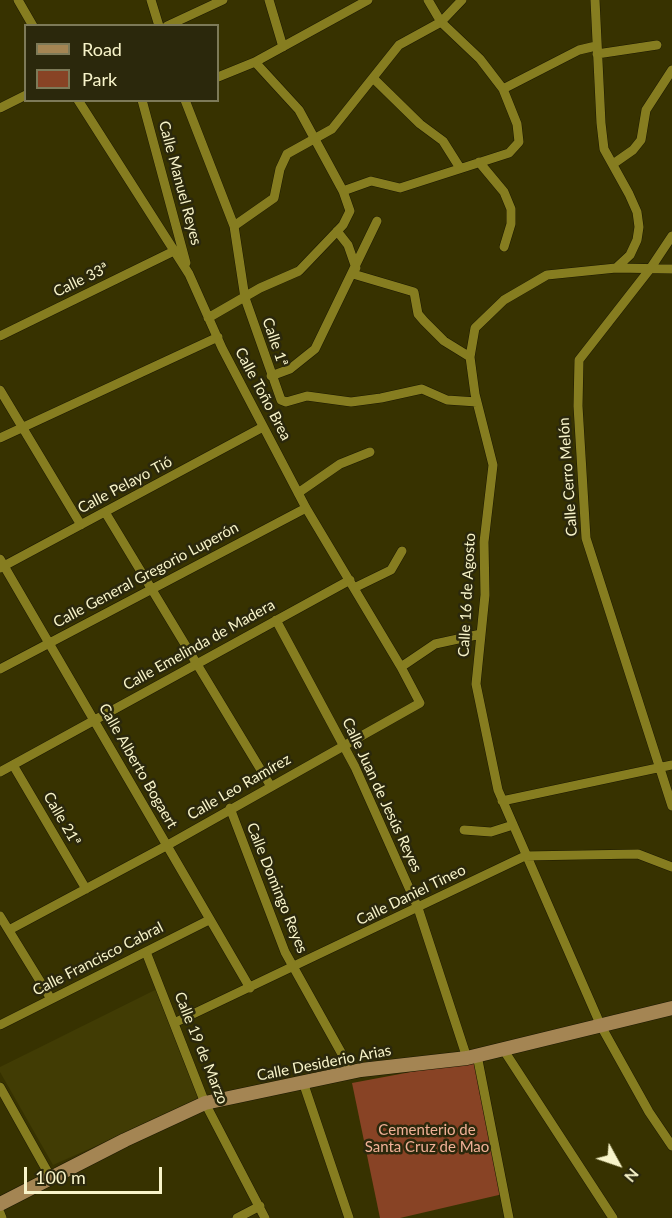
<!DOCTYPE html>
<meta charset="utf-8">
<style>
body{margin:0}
#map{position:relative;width:672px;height:1218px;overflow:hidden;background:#373200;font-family:Lato,sans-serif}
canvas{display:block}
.legend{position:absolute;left:24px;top:24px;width:195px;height:78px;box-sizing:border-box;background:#2b280c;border:2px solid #7d7a58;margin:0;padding:8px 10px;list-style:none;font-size:18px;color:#f8f4ca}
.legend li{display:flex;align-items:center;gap:12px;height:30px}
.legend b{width:30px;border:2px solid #7d7a58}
.north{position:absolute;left:588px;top:1134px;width:60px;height:60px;-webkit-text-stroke:4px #2b280c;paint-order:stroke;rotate:130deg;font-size:16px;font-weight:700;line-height:24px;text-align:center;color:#f8f4ca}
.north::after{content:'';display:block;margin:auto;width:21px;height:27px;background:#f8f4ca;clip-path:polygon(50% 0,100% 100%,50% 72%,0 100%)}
.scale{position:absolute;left:24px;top:1167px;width:138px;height:27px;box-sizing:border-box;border:3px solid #f8f4ca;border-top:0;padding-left:8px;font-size:18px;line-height:21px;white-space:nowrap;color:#f8f4ca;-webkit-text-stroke:4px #2b280c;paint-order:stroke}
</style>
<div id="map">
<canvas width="672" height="1218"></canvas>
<ul class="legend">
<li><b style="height:8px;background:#a48553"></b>Road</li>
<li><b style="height:16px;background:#884325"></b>Park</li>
</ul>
<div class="north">N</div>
<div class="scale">100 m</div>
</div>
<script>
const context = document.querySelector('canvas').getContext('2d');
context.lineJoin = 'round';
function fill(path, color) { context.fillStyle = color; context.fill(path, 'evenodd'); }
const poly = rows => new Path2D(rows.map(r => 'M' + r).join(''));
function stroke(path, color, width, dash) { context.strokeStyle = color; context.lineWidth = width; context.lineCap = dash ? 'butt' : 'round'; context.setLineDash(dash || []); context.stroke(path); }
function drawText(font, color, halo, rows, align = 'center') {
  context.font = font + ' Lato,sans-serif'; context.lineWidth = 5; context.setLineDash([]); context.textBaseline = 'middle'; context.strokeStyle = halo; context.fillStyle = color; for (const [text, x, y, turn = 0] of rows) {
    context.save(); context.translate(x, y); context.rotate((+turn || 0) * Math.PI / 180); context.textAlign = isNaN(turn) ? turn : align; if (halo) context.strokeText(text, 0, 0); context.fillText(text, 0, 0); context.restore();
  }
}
fill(poly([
 [157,989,200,1100,53,1165,0,1072,0,1067]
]), '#413c04');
fill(poly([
 [475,1060,503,1194,400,1218,380,1218,352,1083]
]), '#884325');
const street = poly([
 [18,0,33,26],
 [151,0,159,26],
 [269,0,283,47],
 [595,0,601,123,604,149,629,194,637,212,639,227,637,240,630,255,616,268],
 [167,26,223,0],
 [597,54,657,45],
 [218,77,255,62,368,0],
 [373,78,420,124,443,141,460,168],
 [503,89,579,50,596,46],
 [142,100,186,263],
 [185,100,234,226,245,298,281,400,286,402,307,396,351,402,381,398,422,389,447,400,477,402],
 [0,108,26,95],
 [479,162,504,192,511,209,511,224,504,247],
 [613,164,633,150,641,140,646,110,672,70],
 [343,191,371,181,400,188,509,153,519,142,517,124,503,89,480,59,441,22,428,0],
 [234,226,274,198,280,169,287,154,332,129,399,45,441,22,462,0],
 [337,231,348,245,356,268],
 [672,236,650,269,579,360,578,406,586,538,672,806],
 [672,269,616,268,547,275,504,300,475,328,470,357,475,394,493,465,484,542,485,595,476,684,498,790,601,1026,649,1112,672,1146],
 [353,274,414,292,418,314,424,321,444,341,470,357],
 [208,318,260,288,299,271,343,225,350,211,343,191,299,110,255,62],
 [0,336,174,251],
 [271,376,290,369,315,349,377,221],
 [0,390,81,525],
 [0,438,218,337],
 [298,493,340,464,370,452],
 [105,512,270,785],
 [0,559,250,988],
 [0,568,263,427],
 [354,588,391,570,402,551],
 [276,620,355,767,418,908,467,1058],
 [401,667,435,644,481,634],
 [0,669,306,508],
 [13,765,86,889],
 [0,772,350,580],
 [502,801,672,765],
 [230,808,285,952,352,1072],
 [464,830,491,832,513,825],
 [0,916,51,999],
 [9,930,166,846,420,703,401,667,306,508,222,348,189,274,78,100],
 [146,952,205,1103,265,1218],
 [174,1023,525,856,638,854,672,867],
 [0,1025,209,920],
 [503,1049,613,1218],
 [477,1055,509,1218],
 [303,1082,349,1218],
 [0,1087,51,1178],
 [0,1213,2,1218],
 [237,1218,260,1206]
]);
const secondary = poly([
 [0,1204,125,1140,205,1103,361,1070,467,1058,672,1008]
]);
stroke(street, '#1c1900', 10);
stroke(secondary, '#1c1900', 15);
stroke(street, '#867d20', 9);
stroke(secondary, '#a48553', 14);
drawText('15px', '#f8f4ca', '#2b280c', [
 ["Calle Manuel Reyes",180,183,75],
 ["Calle 33ª",81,280,-26],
 ["Calle 1ª",275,342,71],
 ["Calle Toño Brea",263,394,62],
 ["Calle Cerro Melón",568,477,-94],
 ["Calle Pelayo Tió",125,485,-28],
 ["Calle General Gregorio Luperón",146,575,-28],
 ["Calle 16 de Agosto",467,595,-87],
 ["Calle Emelinda de Madera",199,645,-29],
 ["Calle Alberto Bogaert",138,766,60],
 ["Calle Leo Ramírez",239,787,-30],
 ["Calle Juan de Jesús Reyes",382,795,65],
 ["Calle 21ª",62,819,60],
 ["Calle Domingo Reyes",277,888,68],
 ["Calle Daniel Tineo",411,895,-26],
 ["Calle Francisco Cabral",98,959,-27],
 ["Calle 19 de Marzo",201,1048,68],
 ["Calle Desiderio Arias",324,1063,-11]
]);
drawText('15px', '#f1b197', '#2b280c', [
 ["Cementerio de",427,1130],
 ["Santa Cruz de Mao",427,1147]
]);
</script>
